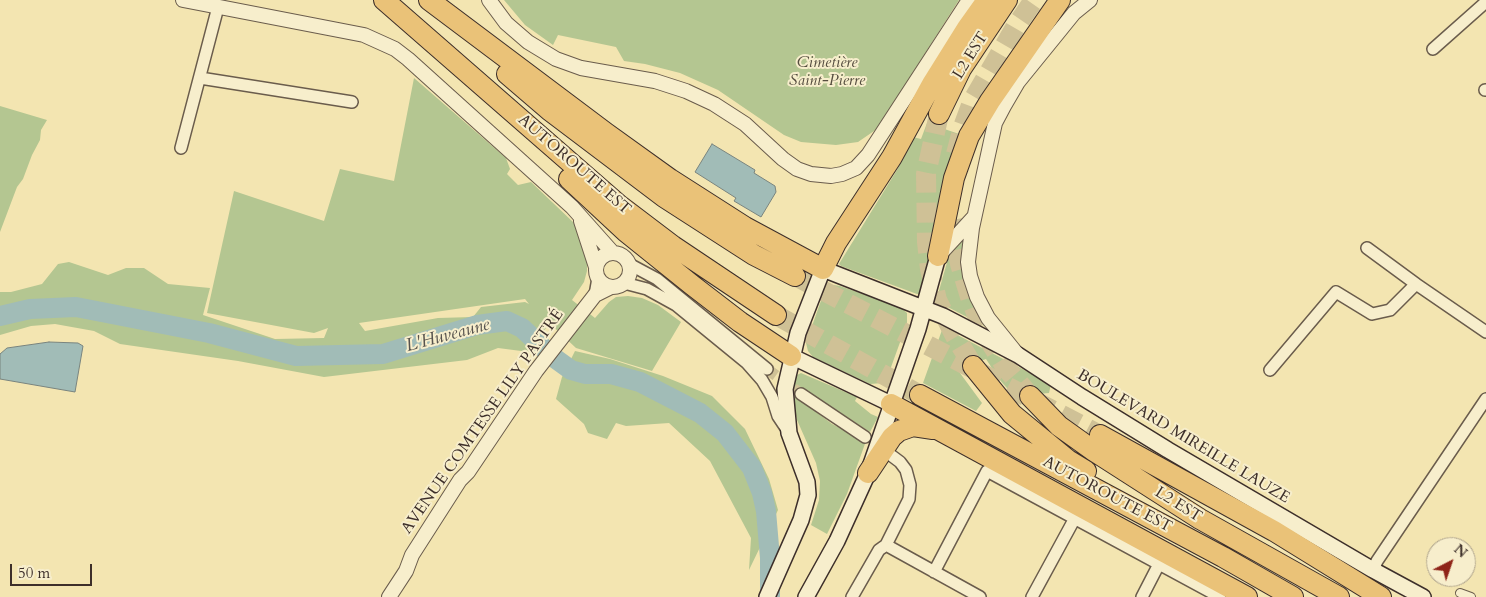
<!DOCTYPE html>
<meta charset="utf-8">
<style>
body{margin:0}
#map{position:relative;width:1486px;height:597px;overflow:hidden;background:#f3e5b1;font-family:Cardo,serif}
canvas{display:block}
.north{position:absolute;left:1426px;top:537px;width:50px;height:50px;box-sizing:border-box;background:#f7eecc;border:1px solid #ada28b;border-radius:50%;rotate:41deg;font-size:14px;font-weight:700;line-height:20px;text-align:center;color:#3d2f2a}
.north::after{content:'';display:block;margin:auto;width:18px;height:22px;background:#8f2418;clip-path:polygon(50% 0,100% 100%,50% 72%,0 100%)}
.scale{position:absolute;left:10px;top:564px;width:82px;height:22px;box-sizing:border-box;border:2px solid #3d2f2a;border-top:0;padding-left:6px;font-size:15px;line-height:18px;white-space:nowrap;color:#3d2f2a;-webkit-text-stroke:4px #f7eecc;paint-order:stroke}
</style>
<div id="map">
<canvas width="1486" height="597"></canvas>
<div class="north">N</div>
<div class="scale">50 m</div>
</div>
<script>
const context = document.querySelector('canvas').getContext('2d');
context.lineJoin = 'round';
function fill(path, color) { context.fillStyle = color; context.fill(path, 'evenodd'); }
const poly = rows => new Path2D(rows.map(r => 'M' + r).join(''));
function stroke(path, color, width, dash) { context.strokeStyle = color; context.lineWidth = width; context.lineCap = dash ? 'butt' : 'round'; context.setLineDash(dash || []); context.stroke(path); }
function drawText(font, color, halo, rows, align = 'center') {
  context.font = font + ' Cardo,serif'; context.lineWidth = 4; context.setLineDash([]); context.textBaseline = 'middle'; context.strokeStyle = halo; context.fillStyle = color; for (const [text, x, y, turn = 0] of rows) {
    context.save(); context.translate(x, y); context.rotate((+turn || 0) * Math.PI / 180); context.textAlign = isNaN(turn) ? turn : align; if (halo) context.strokeText(text, 0, 0); context.fillText(text, 0, 0); context.restore();
  }
}
fill(poly([
 [504,0,959,0,877,129,858,142,836,145,801,142,784,135,718,90,680,73,645,64,624,61,616,47,558,35,553,45,525,25],
 [414,78,506,158,510,169,507,174,518,185,531,182,573,222,582,238,587,251,587,271,584,282,572,300,595,318,609,302,616,297,628,296,642,298,658,305,681,322,652,371,576,348,544,318,546,328,529,352,498,348,467,360,324,377,238,361,120,344,94,331,55,324,31,326,0,335,0,292,11,292,42,284,58,264,69,262,108,275,126,268,144,268,168,284,210,288,203,315,275,339,324,338,328,328,314,333,207,313,234,191,324,221,340,169,394,181],
 [525,299,529,304,525,302,481,307,473,317,438,318,365,331,359,323],
 [0,106,47,120,41,130,40,140,32,155,23,179,17,187,0,232],
 [927,123,962,135,923,291,921,294,917,294,841,266,839,264,897,170,913,137,921,139],
 [965,233,966,242,992,330,940,303,938,298,938,294,948,259,959,239],
 [834,285,840,286,900,307,907,313,907,323,886,381,883,383,870,384,813,357,808,351,806,343,823,295,828,288],
 [946,329,1051,384,1049,393,1014,396,999,379,986,359,957,369,982,403,976,411,923,383,942,330],
 [575,351,610,359,663,376,712,396,745,429,769,479,778,510,749,570,751,538,710,461,669,423,626,426,616,423,607,439,588,433,584,424,556,399,562,377],
 [801,373,857,397,855,401,871,414,878,417,870,432,801,387,799,399,832,424,866,441,847,494,827,534,811,525,819,500,820,481,816,463,797,420,793,400,795,376]
]), '#b4c691');
const water = poly([
 [712,144,755,170,754,173,775,186,776,192,761,217,734,201,736,198,695,172,712,144],
 [49,342,78,343,83,346,75,392,0,379,0,354,7,348,49,342]
]);
fill(water, '#a1bcb7');
stroke(water, '#79847f', 1);
stroke(poly([
 [0,316,30,309,76,307,209,333,296,356,383,354,477,325,507,321,522,328,553,357,571,370,585,374,611,374,640,382,700,413,725,433,752,468,762,493,766,511,770,558,770,597]
]), '#a1bcb7', 20);
stroke(poly([
 [767,369,801,394]
]), '#cfc196', 11, [11, 5.5]);
stroke(poly([
 [939,114,926,174,927,242,930,269,937,300,955,336,973,366],
 [956,154,963,127,973,100,1016,26,1034,0],
 [952,220,960,264,971,300,983,330,1006,368,1030,396],
 [795,276,1100,435],
 [776,315,920,395]
]), '#cfc196', 20, [20, 10]);
const pedestrian = poly([
 [1460,593,1471,597]
]);
const minor = poly([
 [1433,49,1486,2],
 [200,78,352,102],
 [1485,90,1486,90],
 [181,148,218,7],
 [1367,248,1416,284],
 [629,264,657,279,767,369],
 [624,283,647,289,676,305,747,363,762,380,772,397,778,416,788,431],
 [595,295,598,278],
 [1270,370,1336,292,1372,314,1390,310,1416,284,1486,332],
 [801,394,865,437],
 [886,545,980,597],
 [1373,570,1377,561,1486,399],
 [934,572,987,471,1220,597],
 [852,597,879,550,886,545,909,499,910,485,906,470,900,462,892,456],
 [1032,597,1075,518],
 [1142,597,1159,564]
]);
const tertiary = poly([
 [183,0,364,35,395,49,408,59,572,207,613,253],
 [489,0,506,23,528,42,556,59,581,68,655,81,686,91,714,104,745,124,783,159,797,169,811,174,831,176,842,174,856,168,868,155,969,0],
 [581,221,596,267],
 '596 270a17 17 0 1 1 34 0a17 17 0 1 1-34 0Z',
 [940,254,974,217],
 [1017,354,988,318,977,297,970,276,968,262,972,228,995,123,1004,106,1018,82,1057,34,1074,13,1090,0],
 [389,597,406,571,412,555,460,480,468,472,536,371,595,295,611,287]
]);
const secondary = poly([
 [791,356,891,404],
 [767,597,801,520,808,495,807,482,789,433,785,389,798,333,823,269,943,316,1018,355,1082,397,1168,450,1373,570,1423,597],
 [806,597,837,541,868,473,918,329,938,256]
]);
const motorway = poly([
 [384,0,619,205,673,246,776,315],
 [429,0,606,133,670,179,745,227,823,269,836,243,892,157,932,84,967,28,987,0],
 [507,74,549,110,664,197,754,255,795,276],
 [939,114,961,69,1007,0],
 [569,179,626,232,692,285,740,322,791,356],
 [938,256,954,178,969,136,990,101,1060,0],
 [973,366,1012,414,1068,460,1086,471],
 [920,395,1223,557,1293,597],
 [1030,396,1059,426,1094,451,1200,519,1339,597],
 [891,404,1247,597],
 [1100,435,1274,531,1381,597],
 [868,473,892,437,899,431,913,426,933,429]
]);
stroke(pedestrian, '#6a5c4c', 10);
stroke(minor, '#6a5c4c', 14);
stroke(tertiary, '#6a5c4c', 16);
stroke(secondary, '#3d2f2a', 18);
stroke(motorway, '#3d2f2a', 22);
stroke(pedestrian, '#f7eecc', 8);
stroke(minor, '#f7eecc', 11);
stroke(tertiary, '#f7eecc', 14);
stroke(secondary, '#f7eecc', 15);
stroke(motorway, '#eac278', 20);
drawText('16px', '#3d2f2a', '#f7eecc', [
 ["L2 EST",971,56,-58],
 ["AUTOROUTE EST",574,165,41],
 ["AVENUE COMTESSE LILY PASTRÉ",483,422,-55],
 ["BOULEVARD MIREILLE LAUZE",1183,437,31],
 ["AUTOROUTE EST",1107,495,28],
 ["L2 EST",1178,505,32]
]);
drawText('italic 16px', '#554d3f', '#f7eecc', [
 ["Cimetière",827,63],
 ["Saint-Pierre",827,81]
]);
drawText('italic 18px', '#56524d', '#f7eecc', [
 ["L'Huveaune",448,336,-15]
]);
</script>
